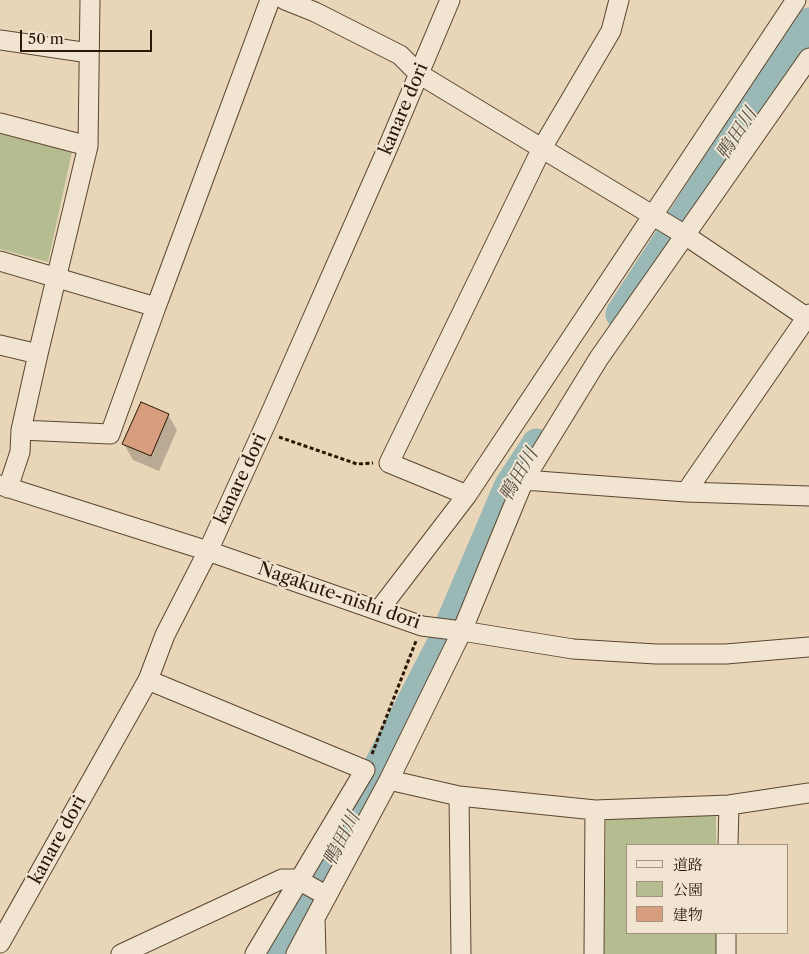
<!DOCTYPE html>
<meta charset="utf-8">
<style>
body{margin:0}
#map{position:relative;width:809px;height:954px;overflow:hidden;background:#e9d5b8;font-family:"Libre Caslon Text","Noto Serif JP",serif}
canvas{display:block}
.legend{position:absolute;left:626px;top:844px;width:162px;height:90px;box-sizing:border-box;background:#f1e4d1;border:1px solid #a2927f;margin:0;padding:6px 9px;list-style:none;font-size:15px;color:#2c1604}
.legend li{display:flex;align-items:center;gap:10px;height:25px}
.legend b{width:25px;border:1px solid #a2927f}
.scale{position:absolute;left:20px;top:30px;width:132px;height:22px;box-sizing:border-box;border:2px solid #2c1604;border-top:0;padding-left:6px;font-size:15px;line-height:18px;white-space:nowrap;color:#2c1604;-webkit-text-stroke:4px #f1e4d1;paint-order:stroke}
</style>
<div id="map">
<canvas width="809" height="954"></canvas>
<ul class="legend">
<li><b style="height:6px;background:#f1e4d1"></b>道路</li>
<li><b style="height:14px;background:#b5bd90"></b>公園</li>
<li><b style="height:14px;background:#d69e7f"></b>建物</li>
</ul>
<div class="scale">50 m</div>
</div>
<script>
const context = document.querySelector('canvas').getContext('2d');
context.lineJoin = 'round';
function fill(path, color) { context.fillStyle = color; context.fill(path, 'evenodd'); }
const poly = rows => new Path2D(rows.map(r => 'M' + r).join(''));
function stroke(path, color, width, dash) { context.strokeStyle = color; context.lineWidth = width; context.lineCap = dash ? 'butt' : 'round'; context.setLineDash(dash || []); context.stroke(path); }
function drawText(font, color, halo, rows, align = 'center') {
  context.font = font + ' "Libre Caslon Text","Noto Serif JP",serif'; context.lineWidth = 4; context.setLineDash([]); context.textBaseline = 'middle'; context.strokeStyle = halo; context.fillStyle = color; for (const [text, x, y, turn = 0] of rows) {
    context.save(); context.translate(x, y); context.rotate((+turn || 0) * Math.PI / 180); context.textAlign = isNaN(turn) ? turn : align; if (halo) context.strokeText(text, 0, 0); context.fillText(text, 0, 0); context.restore();
  }
}
fill(poly([
 [0,131,72,152,48,262,0,249],
 [716,814,716,845,628,845,628,933,718,933,718,954,604,954,606,818]
]), '#b5bd90');
fill(poly([
 [168,415,177,430,159,471,133,460,124,444]
]), '#0003');
stroke(poly([
 [621,314,809,23],
 [277,954,311,898,443,642,509,487,537,444]
]), '#99b8b6', 31);
const building = poly([
 [141,402,169,414,151,456,122,444,141,402]
]);
fill(building, '#d69e7f');
stroke(building, '#2c1604', 1);
const minor = poly([
 [285,0,315,12,400,55,419,74,685,235,809,319],
 [0,40,89,53],
 [0,123,88,146],
 [0,261,156,307,270,0],
 [0,345,38,354],
 [21,430,110,434,156,307],
 [524,480,686,492,809,496],
 [0,485,208,551,422,626,462,631,573,649,656,654,726,654,809,647],
 [8,488,20,452,21,430,38,354,88,146,90,0],
 [686,492,809,314],
 [467,495,389,463,542,148,611,31,619,0],
 [379,610,467,495,796,0],
 [148,680,365,770,255,954],
 [389,780,459,796,595,810,729,805,809,793],
 [459,796,461,954],
 [728,845,729,805],
 [0,943,148,680,165,635,208,551,268,419,388,147,450,0],
 [121,954,282,879,294,879,304,883,327,896],
 [296,954,314,920],
 [316,954,315,918,389,780,462,631,524,480,599,358,809,58],
 [594,954,595,810],
 [726,954,726,933]
]);
stroke(minor, '#5b4631', 21);
stroke(poly([
 [279,437,357,464,373,463],
 [372,754,416,641]
]), '#2c1604', 3, [4, 2.5]);
stroke(minor, '#f1e4d1', 19);
drawText('18px', '#2c1604', '#f1e4d1', [
 ["kanare dori",404,109,-67],
 ["kanare dori",241,479,-65],
 ["Nagakute-nishi dori",339,596,19],
 ["kanare dori",58,840,-61]
]);
drawText('italic 19px', '#524f42', '#f1e4d1', [
 ["鴨田川",737,134,-57],
 ["鴨田川",519,475,-60],
 ["鴨田川",342,839,-63]
]);
</script>
